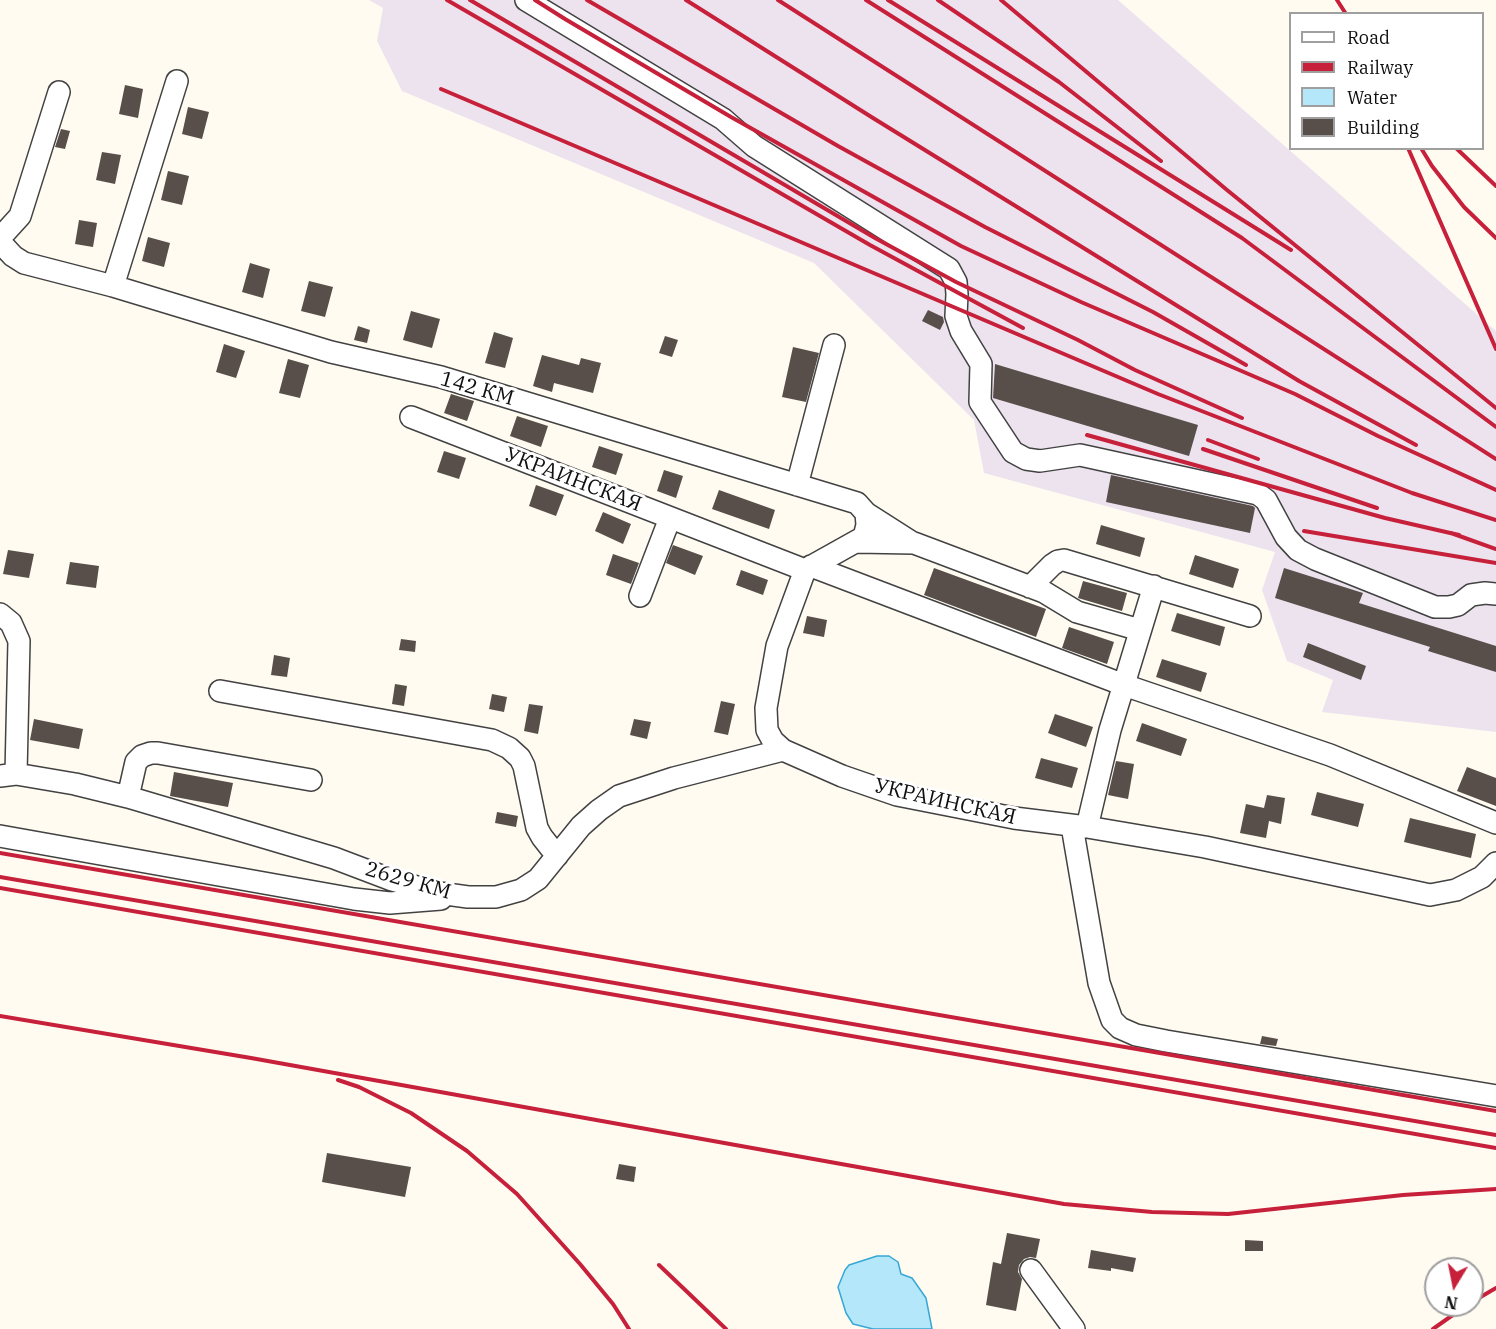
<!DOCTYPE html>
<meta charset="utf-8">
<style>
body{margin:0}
#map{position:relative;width:1496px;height:1329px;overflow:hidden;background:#fffbf1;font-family:"IBM Plex Serif",serif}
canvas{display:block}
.legend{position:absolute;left:1289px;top:12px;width:195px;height:138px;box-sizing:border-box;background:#fff;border:2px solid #9f9f9f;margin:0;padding:8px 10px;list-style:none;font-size:18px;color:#0f0f0f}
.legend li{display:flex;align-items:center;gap:12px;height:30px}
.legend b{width:30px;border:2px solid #9f9f9f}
.north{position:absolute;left:1424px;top:1257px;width:60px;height:60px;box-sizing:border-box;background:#fff;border:2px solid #9f9f9f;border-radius:50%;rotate:190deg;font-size:16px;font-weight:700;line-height:24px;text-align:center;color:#0f0f0f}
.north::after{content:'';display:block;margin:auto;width:21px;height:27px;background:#c7203b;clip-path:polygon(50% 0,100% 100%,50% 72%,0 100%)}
</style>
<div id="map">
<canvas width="1496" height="1329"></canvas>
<ul class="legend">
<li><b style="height:8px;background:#fff"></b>Road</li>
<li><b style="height:8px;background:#c7203b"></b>Railway</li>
<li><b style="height:16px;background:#b3e7f9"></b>Water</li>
<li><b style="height:16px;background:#584f4b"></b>Building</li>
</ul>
<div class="north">N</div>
</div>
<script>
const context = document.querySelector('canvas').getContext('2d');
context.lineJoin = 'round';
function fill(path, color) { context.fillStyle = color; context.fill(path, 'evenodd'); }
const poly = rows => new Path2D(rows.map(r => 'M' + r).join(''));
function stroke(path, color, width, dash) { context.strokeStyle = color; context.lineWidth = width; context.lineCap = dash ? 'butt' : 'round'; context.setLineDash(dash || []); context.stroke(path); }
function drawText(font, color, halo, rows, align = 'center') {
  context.font = font + ' "IBM Plex Serif",serif'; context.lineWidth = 6; context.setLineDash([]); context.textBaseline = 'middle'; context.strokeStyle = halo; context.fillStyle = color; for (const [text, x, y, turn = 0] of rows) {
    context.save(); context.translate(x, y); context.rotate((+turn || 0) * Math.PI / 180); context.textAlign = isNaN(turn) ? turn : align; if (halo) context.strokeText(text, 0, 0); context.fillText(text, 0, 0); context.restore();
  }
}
fill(poly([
 [369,0,1118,0,1496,331,1496,732,1322,712,1333,680,1287,661,1262,590,1275,552,984,473,974,420,814,263,402,91,377,41,383,8]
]), '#ece3ee');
const water = poly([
 [877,1256,889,1256,898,1262,901,1274,912,1278,926,1298,932,1329,873,1329,853,1324,846,1313,838,1287,845,1270,849,1265,877,1256]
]);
fill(water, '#b3e7f9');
stroke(water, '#37a7d4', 1.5);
fill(poly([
 [125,85,143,89,138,118,119,114],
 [188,107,209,112,202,139,182,134],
 [61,129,70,131,65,149,55,147],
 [102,152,121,155,115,184,96,180],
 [168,171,189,176,182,205,161,200],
 [79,220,97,223,93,247,75,244],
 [148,237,170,243,164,267,142,261],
 [250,263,270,269,263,298,242,292],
 [309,281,333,287,325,317,301,311],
 [928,310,943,317,944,322,940,330,922,321],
 [411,311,440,319,432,348,403,340],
 [358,326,370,330,367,343,354,340],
 [494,332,513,338,505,368,485,363],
 [665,336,678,340,672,357,659,353],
 [224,344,245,351,236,378,216,372],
 [793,347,819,353,806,402,782,397],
 [542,355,579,365,581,358,601,363,593,393,554,383,552,392,533,386],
 [288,359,309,365,300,398,279,393],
 [995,364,1198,425,1189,456,993,398],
 [451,394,474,401,467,421,444,413],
 [517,416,548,426,541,447,510,436],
 [599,446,623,454,616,475,592,467],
 [444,451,466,458,459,479,437,472],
 [664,470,683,476,676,498,657,491],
 [1111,475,1253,506,1255,508,1250,533,1106,502],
 [536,485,564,495,556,516,529,506],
 [719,490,775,510,769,529,712,509],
 [603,512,631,524,623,544,595,531],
 [1101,525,1145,538,1140,557,1096,544],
 [673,545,703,556,695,575,666,563],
 [8,550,34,554,29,578,3,574],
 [613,554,639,563,631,584,606,575],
 [1195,555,1239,569,1233,588,1189,574],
 [70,562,99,566,96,588,66,584],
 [934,568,1046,609,1036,637,924,595],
 [1284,568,1363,593,1359,603,1496,646,1496,672,1428,651,1430,647,1275,598],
 [741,570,768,580,763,595,736,585],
 [1083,581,1127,593,1122,611,1078,598],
 [1177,613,1225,627,1220,646,1171,631],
 [807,616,827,620,824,637,803,633],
 [1069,627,1114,642,1107,664,1062,648],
 [401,639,416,641,415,652,399,650],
 [1308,643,1366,666,1361,680,1303,657],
 [274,655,290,658,287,677,271,675],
 [1162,659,1207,673,1201,692,1156,677],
 [395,684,407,686,404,706,392,704],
 [492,694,507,697,504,712,489,709],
 [721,701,735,704,728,735,714,732],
 [529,704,543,706,538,734,524,731],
 [1055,714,1093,727,1086,747,1048,733],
 [34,719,83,729,79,749,30,740],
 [634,719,651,722,647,739,630,735],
 [1142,723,1187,739,1181,756,1136,741],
 [1041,758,1078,768,1072,788,1035,778],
 [1116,761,1134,764,1128,799,1108,795],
 [1467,767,1496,778,1496,806,1457,791],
 [174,772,233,783,228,807,170,796],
 [1317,792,1364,804,1358,827,1311,815],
 [1267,795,1285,798,1281,824,1269,821,1266,838,1240,833,1246,804,1264,808],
 [497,812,518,816,516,827,495,823],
 [1410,818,1476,834,1471,858,1404,842],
 [1262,1036,1278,1039,1276,1046,1260,1044],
 [327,1153,411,1167,405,1197,322,1182],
 [619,1164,636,1167,634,1182,616,1179],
 [1007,1233,1040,1239,1036,1258,1030,1257,1024,1259,1019,1265,1018,1272,1022,1279,1016,1311,986,1305,993,1262,1001,1264],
 [1245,1240,1263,1241,1263,1251,1245,1251],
 [1091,1250,1136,1258,1133,1272,1111,1268,1111,1271,1088,1268]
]), '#584f4b');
const minor = poly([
 [526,0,723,119,754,146,949,269,956,282,957,294,956,316,961,331,981,364,980,402,1013,452,1026,459,1040,461,1080,455,1258,494,1266,500,1286,537,1298,550,1315,559,1435,607,1449,607,1458,605,1471,595,1485,593,1496,594],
 [0,238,20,216,59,92],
 [0,242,13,256,24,263,113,286,331,352,441,377,857,503,866,513,867,525,864,537,805,570],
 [113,286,177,81],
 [411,417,805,570,777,646,766,708,767,730,773,741,783,750,842,776,897,795,1014,818,1087,827,1205,847,1430,895,1456,890,1482,877,1496,863],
 [797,485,834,345],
 [866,513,913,543],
 [856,542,914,543,1044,592,1077,612,1140,630],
 [811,566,1124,685,1330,755,1496,823],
 [1030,587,1052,565,1058,561,1064,560,1250,616],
 [640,596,670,518],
 [0,614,11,623,19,641,16,774],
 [220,691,492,740,509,748,520,758,524,766,537,828,542,837,557,856],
 [0,776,16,774,75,784,128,797,334,858,392,880,439,893,468,897,496,897,521,890,538,879,581,826,599,810,619,796,674,778,783,750],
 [128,797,136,762,142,756,151,753,158,753,311,780],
 [1072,826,1099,983,1112,1020,1120,1028,1136,1035,1166,1041,1496,1096],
 [1087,827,1110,730,1154,586],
 [0,836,354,899,390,903,441,899],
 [1031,1270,1074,1329]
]);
stroke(minor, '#424242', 24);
stroke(minor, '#fff', 21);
stroke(poly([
 [447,0,870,245,1023,328],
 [470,0,875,238,956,282,1078,340,1135,370,1242,418],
 [535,0,565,19,731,117,961,246,1081,302,1295,394,1378,436,1496,490],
 [587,0,838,146,985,227,1153,312,1246,365],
 [686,0,873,118,1299,381,1416,445],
 [778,0,1496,459],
 [866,0,1242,238,1496,427],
 [888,0,1291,250],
 [938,0,1059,82,1161,161],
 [1001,0,1227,190,1496,408],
 [1337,0,1346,14],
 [441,89,1158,394,1412,493,1496,520],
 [1408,148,1496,349],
 [1421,148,1432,166,1464,207,1496,238],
 [1456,148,1496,186],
 [1087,435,1385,518,1459,535],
 [1208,440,1258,459],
 [1203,449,1377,508],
 [1304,531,1496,563],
 [1451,533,1496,549],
 [0,853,1496,1111],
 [0,877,1496,1135],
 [0,888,1496,1148],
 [0,1016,251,1058,1064,1204,1152,1212,1228,1214,1403,1195,1496,1189],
 [338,1080,359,1087,411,1113,467,1151,517,1194,580,1264,613,1304,629,1329],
 [659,1265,726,1329],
 [1472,1302,1496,1288],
 [1433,1329,1467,1305]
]), '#c7203b', 4);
drawText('21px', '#0f0f0f', '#fff', [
 ["142 КМ",477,389,16],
 ["УКРАИНСКАЯ",573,480,21],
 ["УКРАИНСКАЯ",945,802,13],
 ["2629 КМ",408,881,16]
]);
</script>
